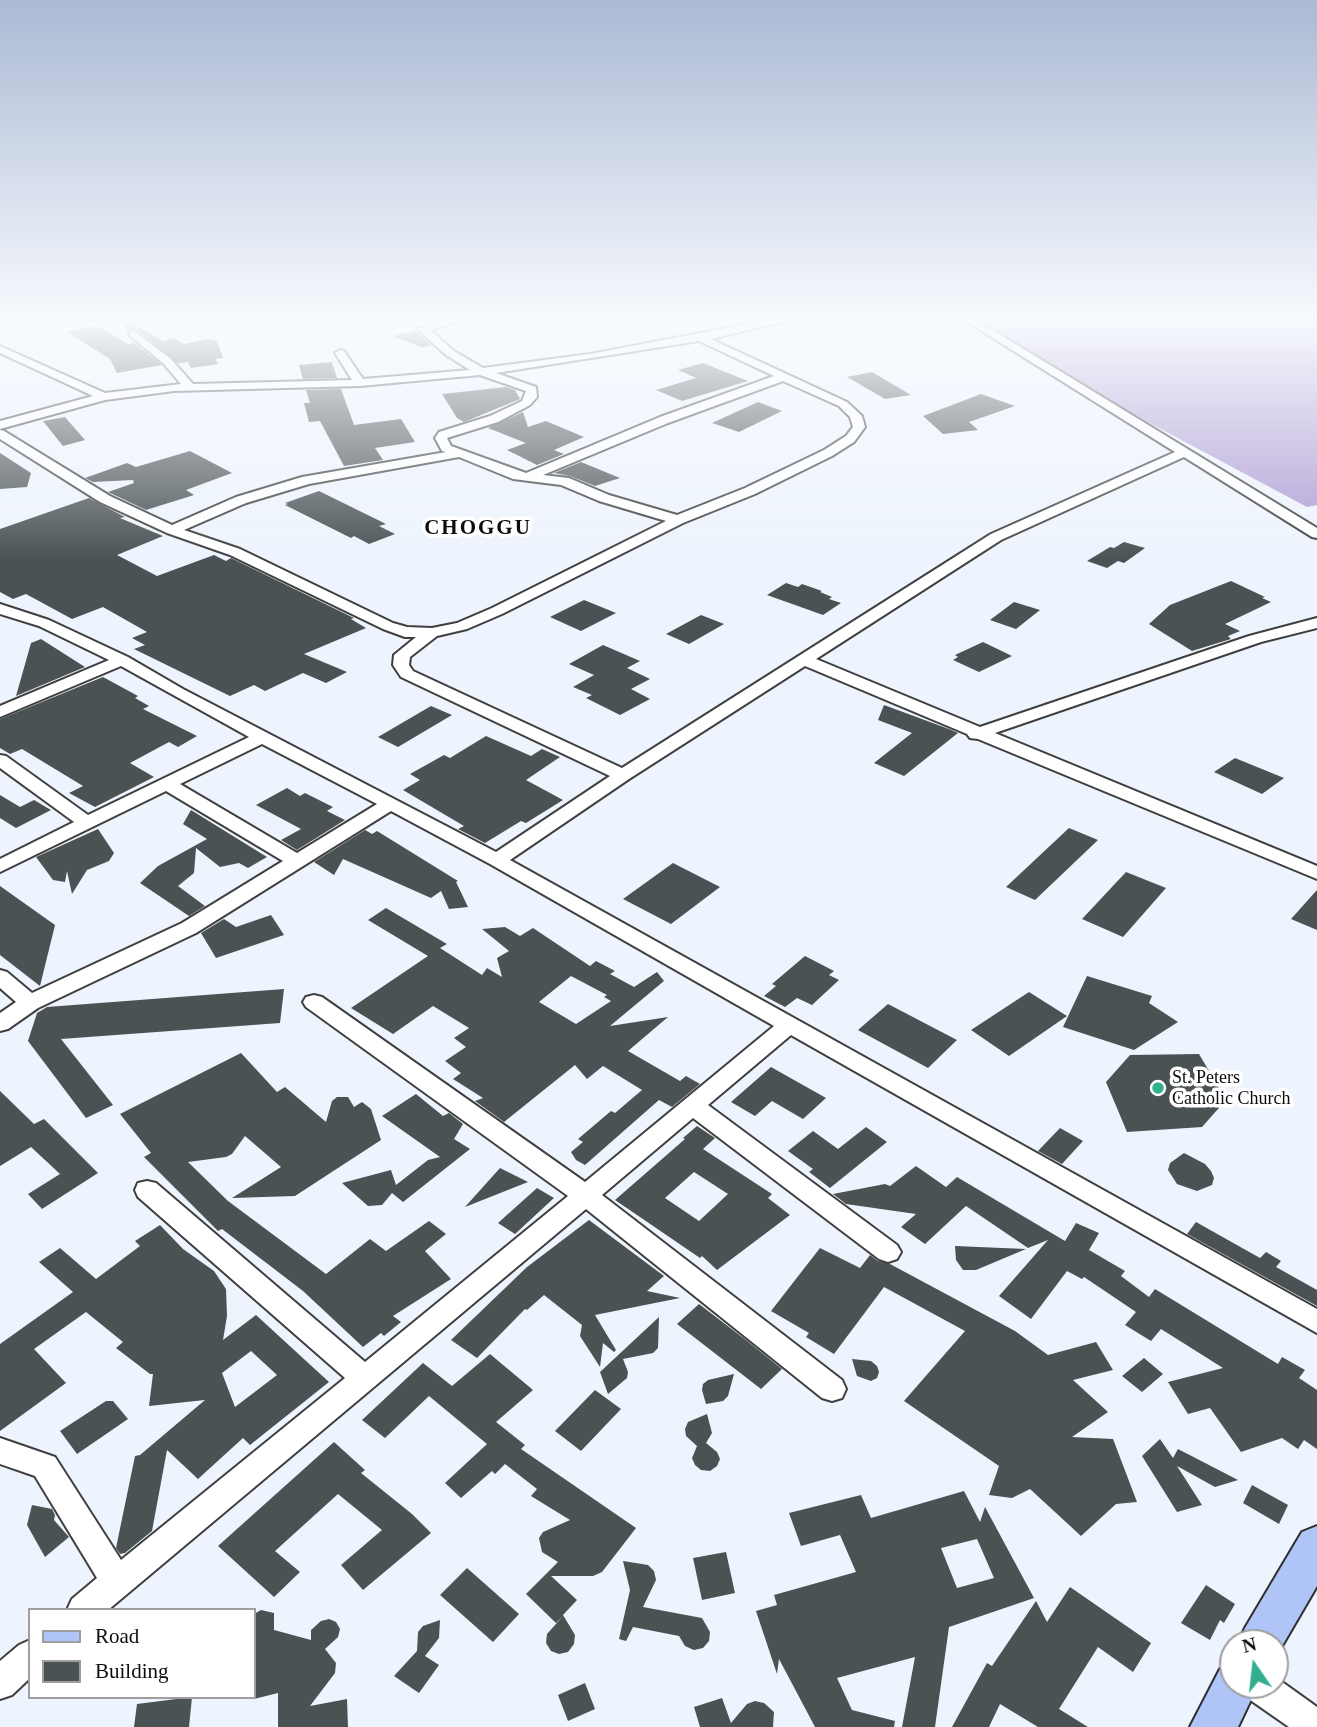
<!DOCTYPE html>
<style>
body{margin:0}
#map{position:relative;width:1317px;height:1727px;overflow:hidden;background:#eef4fd;font-family:Georgia,serif}
canvas{display:block}
.legend{position:absolute;left:28px;top:1608px;width:228px;height:91px;box-sizing:border-box;background:#fff;border:2px solid #9e9e9e;margin:0;padding:9px 12px;list-style:none;font-size:21px;color:#0c0c0c}
.legend li{display:flex;align-items:center;gap:14px;height:35px}
.legend b{width:35px;border:2px solid #9e9e9e}
.north{position:absolute;left:1219px;top:1629px;width:70px;height:70px;box-sizing:border-box;background:#fff;border:2px solid #9e9e9e;border-radius:50%;rotate:346deg;font-size:19px;font-weight:700;line-height:28px;text-align:center;color:#0c0c0c}
.north::after{content:'';display:block;margin:auto;width:24px;height:32px;background:#33ae8f;clip-path:polygon(50% 0,100% 100%,50% 72%,0 100%)}
</style>
<div id="map">
<canvas width="1317" height="1727"></canvas>
<ul class="legend">
<li><b style="height:9px;background:#afc5f7"></b>Road</li>
<li><b style="height:19px;background:#4a5254"></b>Building</li>
</ul>
<div class="north">N</div>
</div>
<script>
const context = document.querySelector('canvas').getContext('2d');
context.lineJoin = 'round';
function fill(path, color) { context.fillStyle = color; context.fill(path, 'evenodd'); }
const poly = rows => new Path2D(rows.map(r => 'M' + r).join(''));
function stroke(path, color, width, dash) { context.strokeStyle = color; context.lineWidth = width; context.lineCap = dash ? 'butt' : 'round'; context.setLineDash(dash || []); context.stroke(path); }
function drawText(font, color, halo, rows, align = 'center') {
  context.font = font + ' Georgia,serif'; context.lineWidth = 7; context.setLineDash([]); context.textBaseline = 'middle'; context.strokeStyle = halo; context.fillStyle = color; for (const [text, x, y, turn = 0] of rows) {
    context.save(); context.translate(x, y); context.rotate((+turn || 0) * Math.PI / 180); context.textAlign = isNaN(turn) ? turn : align; if (halo) context.strokeText(text, 0, 0); context.fillText(text, 0, 0); context.restore();
  }
}
fill(poly([
 [974,318,1317,318,1317,505,1307,507,1086,389]
]), '#af9cd3');
fill(poly([
 [129,321,163,341,174,338,184,344,206,339,217,341,223,358,215,359,218,364,191,368,188,362,178,363,136,329,128,331,124,328],
 [97,326,128,344,134,343,162,365,117,373,110,359,67,332],
 [415,331,432,346,421,347,393,336],
 [332,362,337,378,303,379,299,365],
 [703,363,748,381,682,401,656,390,696,378,678,370],
 [872,372,911,395,885,399,847,377],
 [506,387,515,390,520,399,464,422,457,418,442,394],
 [341,389,354,425,401,419,415,442,375,448,383,460,344,466,320,421,309,422,304,403,310,403,306,390],
 [981,394,1015,406,969,422,978,430,943,434,923,416],
 [758,402,782,411,739,432,712,423],
 [523,412,528,427,546,421,584,437,554,450,564,454,537,465,507,450,526,443,488,428],
 [65,417,85,440,63,446,43,421],
 [190,451,232,473,186,490,194,495,146,510,108,492,134,483,133,480,93,482,85,478,127,463,136,467],
 [0,453,31,473,27,487,0,489],
 [581,462,620,478,595,486,570,476,554,473],
 [319,491,386,524,379,526,395,534,369,544,354,536,351,538,285,505,288,504,285,503],
 [89,498,125,517,120,518,163,536,117,555,157,576,214,555,226,561,231,558,354,618,351,619,366,628,304,654,347,672,326,683,303,673,265,691,254,685,230,696,134,649,145,645,132,638,147,632,103,607,72,619,26,594,13,599,0,592,0,529],
 [1124,542,1145,548,1124,563,1118,561,1107,568,1087,561,1110,547,1114,548],
 [1231,581,1265,597,1262,598,1271,602,1225,624,1240,631,1228,636,1231,639,1192,651,1149,624,1170,605],
 [786,583,798,587,802,584,822,591,820,592,832,597,829,599,841,603,823,615,767,595],
 [584,600,616,613,581,631,550,617],
 [1014,602,1040,610,1016,629,990,620],
 [701,615,724,624,689,644,666,634],
 [41,639,85,667,16,696,31,643],
 [983,642,1012,656,979,672,953,660,958,657,955,655],
 [603,645,640,661,627,668,650,679,631,689,650,699,620,715,586,698,592,695,573,687,594,675,569,664],
 [103,677,138,696,135,698,149,706,143,709,197,736,178,747,169,742,130,763,154,777,95,807,69,793,83,786,22,749,10,754,0,748,0,719],
 [884,705,949,729,958,733,904,776,874,763,912,733,878,720],
 [431,706,452,715,398,747,378,737],
 [486,736,531,756,542,749,560,757,526,780,563,800,526,823,521,821,485,843,458,829,464,826,403,790,420,780,410,774,444,755,450,758],
 [1235,758,1284,778,1262,794,1214,772],
 [287,788,300,796,305,793,333,807,327,811,345,820,297,850,281,840,301,829,256,805],
 [0,795,20,807,34,800,51,810,16,828,0,818],
 [191,810,267,857,248,868,239,863,220,867,196,848,194,873,178,886,205,906,189,916,140,883,158,866,207,839,183,824],
 [1069,828,1098,840,1035,900,1006,887],
 [98,829,114,853,109,861,87,870,72,894,67,871,65,882,53,880,36,857],
 [365,830,372,834,377,831,458,881,456,882,468,907,449,909,441,891,431,898,343,859,334,875,314,862],
 [673,863,720,887,671,924,623,899],
 [1126,872,1166,888,1123,937,1082,919],
 [0,886,55,925,40,986,0,955],
 [1317,890,1317,930,1291,919],
 [386,908,447,944,440,948,482,975,487,968,502,977,497,958,509,951,482,929,505,927,520,936,533,928,590,966,596,961,615,971,610,974,634,987,657,972,664,981,610,1026,668,1017,628,1051,680,1081,686,1076,700,1084,672,1107,659,1100,585,1165,576,1160,571,1152,583,1142,578,1139,611,1111,615,1113,642,1090,603,1066,587,1079,575,1065,504,1122,475,1101,483,1098,453,1079,461,1073,445,1061,466,1047,454,1038,469,1028,433,1006,393,1034,351,1008,428,956,368,920],
 [571,976,607,995,604,997,611,1001,576,1024,539,1002],
 [271,915,284,935,216,958,201,933,224,919,236,927],
 [805,956,834,971,829,975,839,980,812,1005,797,998,785,1007,764,996,776,986,772,984],
 [1087,976,1152,996,1149,1003,1178,1022,1134,1050,1063,1027],
 [284,989,280,1023,61,1039,113,1105,86,1118,28,1041,37,1013,47,1007],
 [1029,992,1067,1016,1009,1056,971,1030],
 [888,1004,957,1040,928,1068,858,1030],
 [241,1053,277,1092,285,1087,326,1122,332,1101,337,1097,348,1097,354,1107,362,1102,371,1109,381,1140,295,1196,232,1198,281,1167,245,1136,232,1154,226,1157,188,1162,228,1201,326,1274,370,1239,386,1251,429,1221,446,1234,425,1251,451,1279,393,1316,401,1322,384,1336,381,1333,363,1347,303,1291,222,1229,218,1231,144,1157,151,1153,120,1114],
 [1199,1054,1226,1100,1202,1127,1127,1132,1106,1082,1130,1055],
 [771,1067,826,1098,803,1119,772,1101,755,1116,731,1102],
 [0,1091,34,1124,44,1119,98,1173,42,1209,28,1194,60,1174,31,1147,0,1166],
 [416,1094,443,1116,449,1113,463,1124,454,1139,470,1149,403,1202,392,1193,382,1205,368,1206,342,1183,391,1170,396,1185,428,1160,440,1157,382,1116],
 [697,1126,715,1138,703,1149,772,1194,768,1198,790,1215,717,1270,702,1256,700,1258,615,1200,685,1139,683,1138],
 [694,1172,728,1194,699,1221,665,1198],
 [866,1127,887,1142,830,1188,809,1172,813,1169,788,1151,813,1131,838,1149],
 [1060,1128,1083,1141,1062,1164,1038,1151],
 [1184,1153,1205,1164,1211,1171,1214,1178,1212,1185,1197,1191,1177,1184,1168,1170,1170,1163],
 [916,1166,946,1187,957,1177,1065,1241,1076,1223,1099,1233,1089,1250,1125,1271,1121,1276,1149,1297,1155,1289,1278,1364,1282,1357,1305,1370,1299,1378,1317,1390,1317,1449,1304,1440,1298,1449,1282,1438,1241,1452,1210,1408,1188,1414,1168,1382,1223,1368,1161,1329,1151,1341,1125,1325,1136,1312,1084,1277,1082,1279,1067,1271,1031,1319,999,1296,1048,1240,1028,1248,966,1206,925,1244,901,1227,916,1214,846,1204,833,1194,885,1184,890,1186],
 [500,1168,528,1182,465,1207],
 [537,1188,554,1198,515,1234,498,1223],
 [589,1220,664,1276,647,1291,680,1298,595,1315,616,1350,614,1352,603,1343,600,1367,580,1336,582,1325,544,1295,527,1310,525,1309,477,1358,451,1340,527,1267],
 [1196,1222,1260,1258,1266,1252,1281,1261,1276,1267,1317,1290,1317,1306,1187,1234],
 [160,1225,183,1249,214,1271,226,1289,227,1316,223,1340,256,1315,329,1382,250,1445,243,1438,198,1479,167,1450,152,1531,125,1553,120,1554,116,1548,135,1456,140,1455,205,1400,149,1406,153,1374,150,1374,116,1348,123,1342,86,1312,34,1349,66,1383,0,1431,0,1344,73,1292,39,1262,60,1248,96,1279,140,1246,135,1241],
 [251,1351,277,1375,235,1407,222,1373],
 [955,1246,1026,1249,976,1270,963,1270,956,1260],
 [820,1248,860,1268,870,1255,878,1261,890,1264,1015,1331,1048,1355,1096,1342,1113,1370,1073,1380,1108,1412,1072,1437,1113,1439,1137,1502,1116,1504,1081,1536,1030,1489,1012,1498,989,1495,999,1466,904,1401,965,1331,884,1287,834,1354,806,1337,809,1333,771,1311],
 [699,1304,746,1340,782,1369,761,1389,677,1324],
 [659,1317,658,1348,653,1353,623,1359,628,1372,627,1378,608,1394,600,1372],
 [490,1354,533,1390,496,1422,525,1445,521,1449,636,1528,602,1572,593,1576,551,1576,577,1600,563,1615,575,1635,574,1644,568,1652,559,1654,551,1651,546,1643,547,1634,563,1616,556,1623,526,1594,558,1562,542,1552,539,1538,543,1532,570,1520,531,1496,537,1489,505,1464,495,1474,492,1471,461,1498,445,1483,487,1444,429,1396,385,1438,362,1420,423,1363,452,1386],
 [1144,1358,1163,1374,1142,1392,1122,1376],
 [852,1359,871,1361,877,1366,879,1372,877,1378,871,1381,857,1376],
 [734,1374,728,1396,723,1401,706,1404,702,1390,703,1384,708,1380],
 [595,1390,621,1409,581,1451,555,1431],
 [106,1401,113,1401,128,1419,77,1454,60,1431],
 [707,1414,712,1433,706,1443,717,1452,720,1459,717,1466,710,1471,701,1470,695,1465,692,1458,697,1446,686,1436,685,1429,688,1422],
 [1160,1439,1173,1458,1178,1449,1238,1480,1215,1487,1177,1466,1202,1505,1177,1512,1142,1456],
 [334,1442,365,1470,361,1473,412,1514,431,1533,363,1590,341,1565,382,1530,338,1494,275,1551,300,1572,274,1597,218,1546],
 [1252,1485,1288,1505,1279,1524,1243,1503],
 [964,1491,980,1522,985,1507,1034,1598,949,1627,935,1727,902,1727,915,1657,837,1678,852,1710,895,1721,894,1727,815,1727,779,1659,777,1674,756,1611,777,1605,774,1595,856,1572,840,1535,801,1546,789,1513,861,1495,871,1518],
 [977,1539,994,1578,957,1588,941,1548],
 [32,1505,52,1509,55,1515,54,1520,69,1537,45,1557,27,1525],
 [726,1552,735,1593,702,1600,693,1558],
 [623,1561,648,1565,654,1571,656,1580,643,1607,702,1618,710,1632,709,1641,703,1648,694,1650,685,1646,679,1636,633,1627,626,1641,619,1639,630,1590],
 [467,1568,519,1614,493,1642,440,1595],
 [1206,1585,1235,1604,1224,1623,1220,1620,1210,1640,1181,1623],
 [1070,1587,1151,1643,1133,1672,1098,1647,1059,1709,1088,1727,1038,1727,1000,1704,989,1727,952,1727,987,1663,992,1666,1036,1601,1047,1622],
 [261,1610,274,1613,274,1630,311,1640,311,1630,321,1621,329,1619,336,1622,340,1629,338,1637,325,1649,336,1663,335,1673,310,1706,347,1699,348,1727,278,1727,278,1693,254,1699,254,1614],
 [440,1620,439,1638,425,1656,439,1665,419,1693,394,1676,417,1651,418,1632,423,1626],
 [585,1683,595,1709,568,1721,558,1695],
 [192,1697,189,1727,134,1727,137,1704],
 [722,1698,731,1723,747,1704,755,1701,764,1703,774,1712,773,1727,700,1727,694,1707]
]), '#4a5254');
const minor = poly([
 [454,318,471,318,430,330,454,351,483,368,590,354,780,318,798,318,711,339,847,402,862,416,865,427,854,442,832,456,755,494,683,523,502,614,467,629,437,636,410,657,409,665,413,671,622,768,991,534,1175,452,961,318,973,318,1317,528,1317,538,1312,537,1184,457,1001,540,816,659,980,727,1249,636,1317,618,1317,628,1261,642,995,733,1317,866,1317,879,978,739,970,738,967,734,805,666,629,779,510,860,1317,1309,1317,1333,791,1035,708,1105,897,1245,901,1252,897,1259,888,1262,879,1259,693,1118,602,1195,842,1380,846,1389,842,1398,832,1401,822,1398,586,1209,108,1610,67,1610,72,1599,97,1578,35,1476,0,1464,0,1438,55,1457,121,1560,345,1378,138,1197,135,1190,138,1183,147,1181,156,1183,365,1362,568,1196,306,1007,303,1002,306,997,314,995,322,997,585,1182,774,1026,490,864,391,811,196,933,38,1008,8,1029,0,1031,0,1013,16,1002,0,988,0,970,7,972,32,993,182,923,283,861,166,791,0,872,0,859,74,822,0,768,0,755,6,756,88,815,249,737,121,666,0,717,0,706,109,660,39,626,0,614,0,604,49,620,128,657,183,689,496,852,610,776,401,677,393,665,394,655,416,637,405,637,383,629,230,555,167,533,100,502,0,439,0,430,4,431,110,496,172,525,236,497,302,477,446,452,442,451,435,438,439,432,490,416,522,401,526,391,480,375,360,386,174,391,105,400,0,429,0,421,93,396,0,353,0,346,105,393,181,384,163,363,130,336,129,334,134,331,171,359,193,384,352,380,335,353,340,350,344,351,363,379,470,370,446,355,417,329,454,318],
 [699,341,774,376,660,417,526,473,451,446,447,438,498,422,530,405,537,397,536,387,496,373,699,341],
 [783,381,839,406,850,417,853,427,846,436,824,450,745,488,677,515,609,495,569,478,543,475,668,423,783,381],
 [459,457,513,479,561,485,599,501,666,521,492,608,457,623,432,628,407,627,393,623,240,549,184,530,246,503,309,484,459,457],
 [262,744,377,804,297,853,180,784,262,744],
 [30,1640,30,1678,12,1695,0,1699,0,1661,19,1645,30,1640],
 [1275,1677,1317,1707,1317,1727,1289,1727,1246,1697,1242,1685,1275,1685,1275,1677]
]);
const secondary = poly([
 [1317,1526,1317,1586,1275,1658,1275,1643,1238,1643,1245,1628,1302,1532,1317,1526],
 [1233,1664,1233,1685,1258,1685,1238,1727,1190,1727,1220,1669,1233,1664]
]);
stroke(minor, '#3f3f3f', 4);
stroke(secondary, '#2e2e2e', 4);
fill(minor, '#fff');
fill(secondary, '#afc5f7');
const sky = context.createLinearGradient(0, 0, 0, 560);
sky.addColorStop(0, '#abb9d4');
sky.addColorStop(0.57, '#f7fafe');
sky.addColorStop(1, '#f7fafe00');
context.fillStyle = sky;
context.fillRect(0, 0, 1317, 560);
for (const [x, y, r, color] of [
 [1158,1088,7,"#33ae8f"]
]) { const dot = new Path2D(); dot.arc(x, y, r, 0, 2 * Math.PI); context.fillStyle = color; context.fill(dot); stroke(dot, '#fff', 2.5); }
drawText('18px', '#0c0c0c', '#fff', [
 ["St. Peters",1172,1078],
 ["Catholic Church",1172,1099]
], 'left');
context.letterSpacing = '2px';
drawText('bold 21px', '#0c0c0c', '#fff', [
 ["CHOGGU",478,529]
]);
context.letterSpacing = '0px';
</script>
